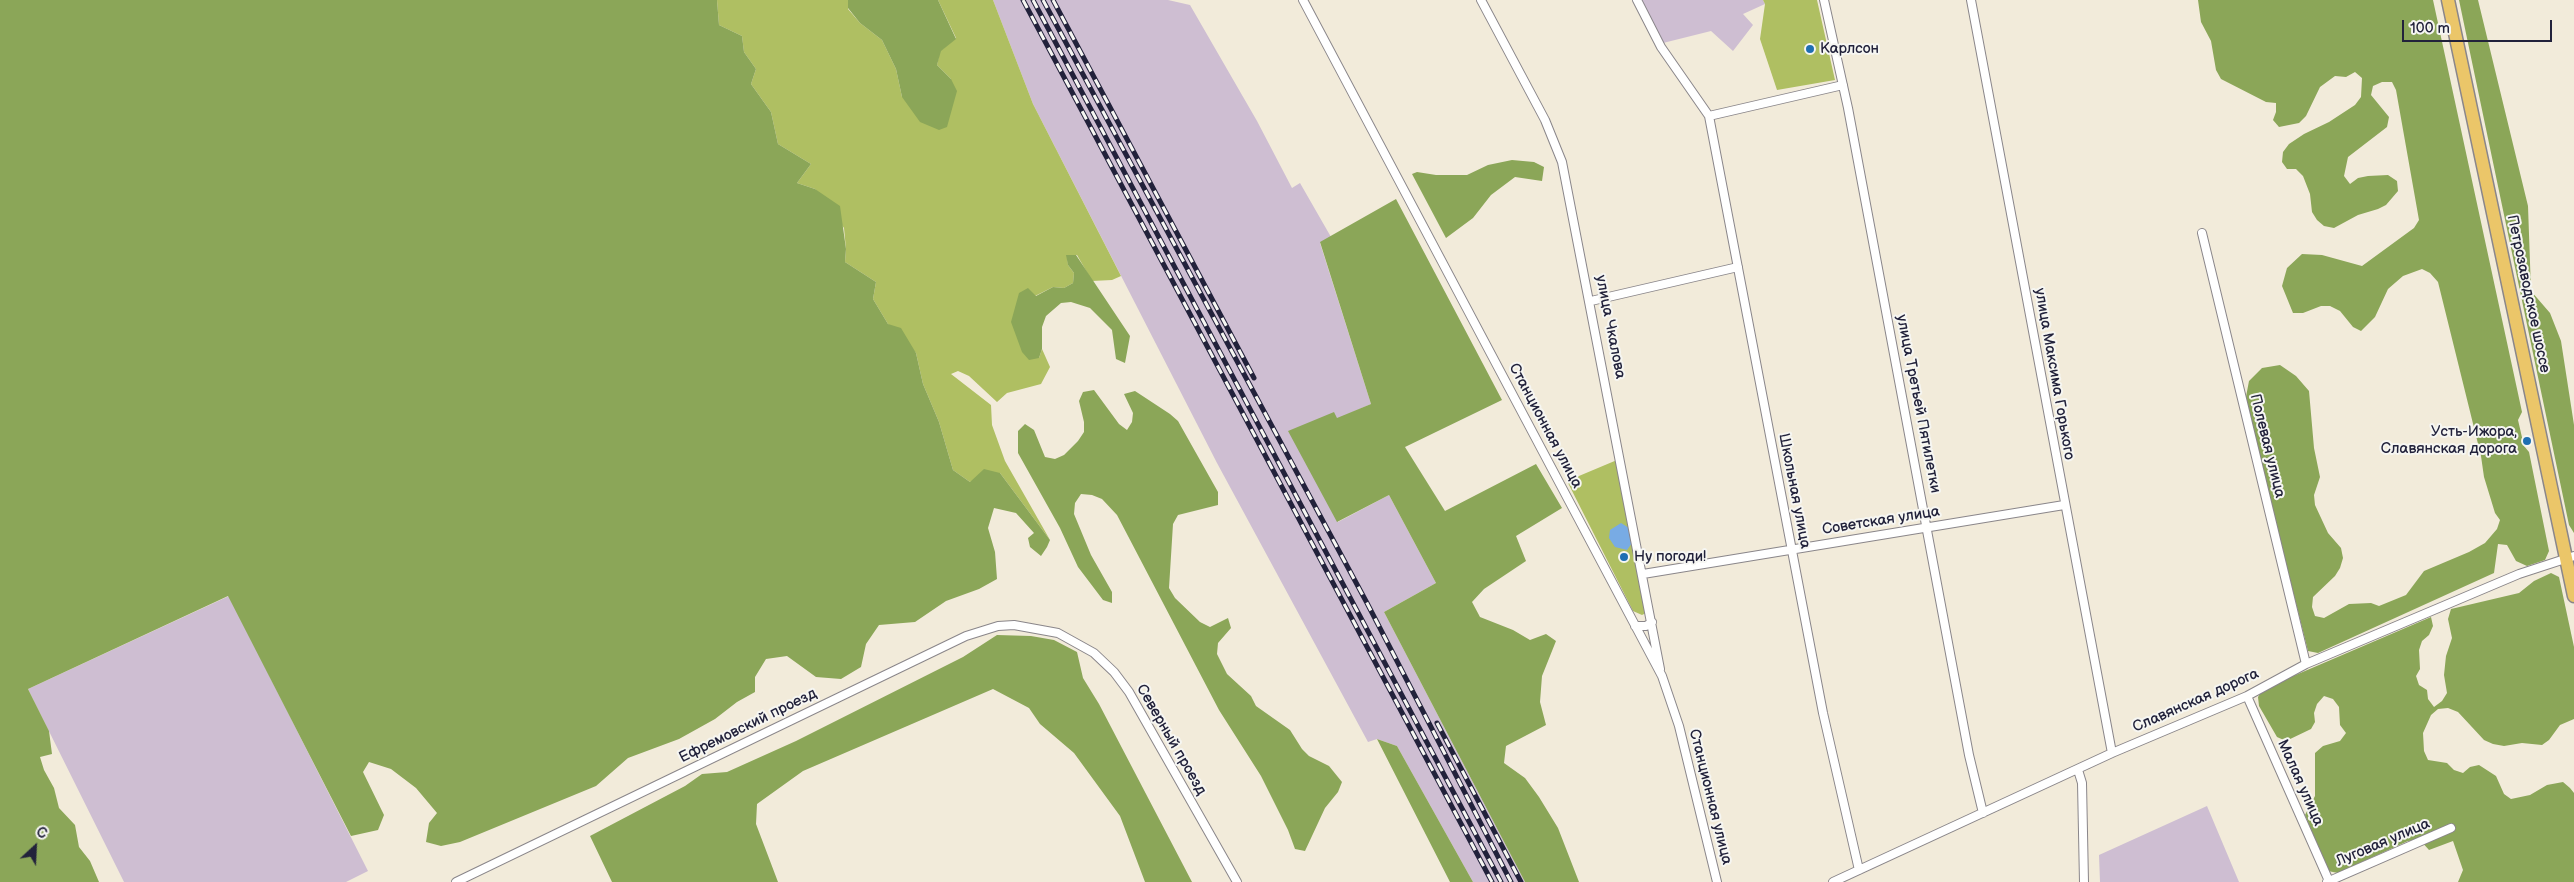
<!DOCTYPE html>
<meta charset="utf-8">
<style>
body{margin:0}
#map{position:relative;width:2574px;height:882px;overflow:hidden;background:#f2ebda;font-family:"Balsamiq Sans",sans-serif}
canvas{display:block}
.north{position:absolute;left:10px;top:822px;width:50px;height:50px;-webkit-text-stroke:4px #f6f6f2;paint-order:stroke;rotate:25deg;font-size:14px;font-weight:700;line-height:20px;text-align:center;color:#22223b}
.north::after{content:'';display:block;margin:auto;width:18px;height:22px;background:#22223b;clip-path:polygon(50% 0,100% 100%,50% 72%,0 100%)}
.scale{position:absolute;left:2402px;top:20px;width:150px;height:22px;box-sizing:border-box;border:2px solid #22223b;border-top:0;padding-left:6px;font-size:15px;line-height:18px;white-space:nowrap;color:#22223b;-webkit-text-stroke:4px #f6f6f2;paint-order:stroke}
</style>
<div id="map">
<canvas width="2574" height="882"></canvas>
<div class="north">С</div>
<div class="scale">100 m</div>
</div>
<script>
const context = document.querySelector('canvas').getContext('2d');
context.lineJoin = 'round';
function fill(path, color) { context.fillStyle = color; context.fill(path, 'evenodd'); }
const poly = rows => new Path2D(rows.map(r => 'M' + r).join(''));
function stroke(path, color, width, dash) { context.strokeStyle = color; context.lineWidth = width; context.lineCap = dash ? 'butt' : 'round'; context.setLineDash(dash || []); context.stroke(path); }
function drawText(font, color, halo, rows, align = 'center') {
  context.font = font + ' "Balsamiq Sans",sans-serif'; context.lineWidth = 4; context.setLineDash([]); context.textBaseline = 'middle'; context.strokeStyle = halo; context.fillStyle = color; for (const [text, x, y, turn = 0] of rows) {
    context.save(); context.translate(x, y); context.rotate((+turn || 0) * Math.PI / 180); context.textAlign = isNaN(turn) ? turn : align; if (halo) context.strokeText(text, 0, 0); context.fillText(text, 0, 0); context.restore();
  }
}
fill(poly([
 [993,0,1168,0,1190,5,1257,121,1292,188,1300,183,1331,237,1320,243,1371,404,1337,419,1333,412,1338,522,1389,495,1436,583,1384,612,1525,882,1473,882,1397,746,1377,739,1368,742,1217,463,1033,104],
 [1640,0,1763,0,1765,4,1743,14,1753,25,1733,51,1711,31,1663,43],
 [229,596,368,871,346,882,124,882,28,689],
 [2207,806,2239,882,2100,882,2099,855]
]), '#cebed2');
fill(poly([
 [717,0,848,0,848,9,860,23,882,40,896,69,902,97,951,79,937,65,940,51,956,38,938,0,993,0,1033,104,1121,276,1112,280,1092,281,1077,255,1067,255,1068,265,1074,273,1073,283,1064,288,1053,287,1035,296,1039,358,1042,349,1050,367,1041,384,1007,393,997,402,969,376,958,371,951,374,991,405,992,425,1005,461,1050,540,1000,473,970,482,953,470,939,422,923,384,916,353,888,324,873,299,876,282,845,262,846,249,844,228,815,189,797,183,811,164,778,144,771,112,751,84,756,69,744,52,742,36,719,25],
 [1763,0,1817,0,1835,80,1777,90,1760,39,1765,4],
 [1617,460,1646,613,1642,615,1633,611,1567,481]
]), '#afbf62');
fill(poly([
 [0,0,717,0,719,25,742,36,744,52,756,69,751,84,771,112,778,144,811,164,797,183,815,189,840,206,846,249,845,262,876,282,873,299,888,324,901,328,916,353,923,384,939,422,953,470,970,482,984,469,1000,473,1050,540,1047,547,1041,556,1030,547,1028,538,1034,533,1016,513,994,508,988,528,995,552,997,579,979,589,946,601,915,622,879,625,866,644,861,667,841,679,816,677,787,656,766,659,755,677,755,692,737,702,715,719,679,739,628,758,596,786,460,842,441,846,426,842,429,823,437,813,416,788,391,769,369,762,363,772,384,815,378,830,351,836,228,596,28,689,49,731,52,754,40,757,44,770,54,788,59,808,75,825,79,847,90,861,99,882,0,882],
 [848,0,938,0,956,39,941,51,937,65,951,79,957,91,947,127,939,130,920,122,902,97,896,69,882,40,860,23,848,8],
 [2198,0,2433,0,2522,412,2518,420,2524,446,2529,452,2549,551,2545,560,2527,566,2516,561,2507,545,2498,544,2494,573,2318,653,2308,651,2245,402,2249,381,2262,368,2280,365,2296,376,2309,391,2314,448,2320,477,2314,495,2315,505,2328,533,2341,548,2343,558,2340,568,2335,576,2313,597,2312,607,2315,616,2324,618,2349,604,2371,603,2379,606,2406,595,2424,571,2469,552,2485,543,2497,529,2500,520,2495,513,2484,477,2481,456,2438,282,2430,273,2422,269,2403,276,2388,289,2375,317,2361,331,2353,327,2340,311,2330,306,2321,306,2303,313,2293,313,2282,286,2287,268,2302,254,2322,255,2362,266,2414,228,2419,220,2396,90,2392,82,2382,82,2373,86,2371,95,2389,117,2387,127,2348,157,2344,176,2350,184,2358,178,2368,176,2388,175,2397,181,2398,191,2386,205,2378,209,2358,215,2334,228,2324,226,2317,220,2312,212,2310,194,2303,176,2296,169,2287,169,2282,162,2283,152,2289,144,2304,134,2329,122,2355,105,2361,97,2362,78,2355,72,2346,77,2335,76,2320,87,2306,116,2299,123,2279,127,2273,120,2276,112,2276,103,2266,102,2221,79,2216,70,2211,41,2201,22],
 [2459,0,2478,0,2528,206,2531,291,2550,313,2561,341,2574,425,2574,533,2569,525],
 [1512,160,1534,162,1544,167,1542,181,1515,177,1491,195,1473,218,1446,238,1412,174,1417,172,1436,175,1467,175,1488,165],
 [1396,199,1502,400,1405,447,1445,511,1536,464,1562,508,1516,536,1526,561,1484,589,1472,602,1480,617,1513,630,1530,640,1546,634,1556,641,1542,676,1540,702,1546,725,1506,746,1504,763,1525,778,1539,797,1558,828,1579,882,1525,882,1384,612,1436,583,1389,495,1337,522,1288,431,1334,412,1337,418,1371,404,1320,242],
 [1066,255,1076,255,1130,336,1125,363,1116,359,1112,330,1090,308,1071,302,1061,303,1046,316,1042,327,1042,349,1039,358,1029,360,1022,352,1011,322,1019,293,1028,288,1036,296,1053,287,1064,288,1073,283,1074,273,1068,265],
 [1094,390,1119,424,1127,430,1132,422,1133,413,1124,394,1135,391,1170,414,1178,421,1218,492,1218,505,1178,515,1173,524,1169,588,1175,598,1200,622,1210,627,1228,618,1231,628,1218,643,1217,654,1227,674,1251,696,1256,706,1290,730,1302,749,1309,756,1329,766,1342,782,1338,792,1325,808,1305,851,1295,849,1288,830,1261,776,1219,710,1117,515,1102,499,1092,495,1081,494,1075,503,1074,514,1091,555,1112,592,1112,603,1103,600,1078,567,1060,528,1018,453,1018,431,1025,424,1034,430,1045,457,1055,459,1064,455,1078,441,1084,432,1084,422,1079,401,1083,392],
 [2551,573,2559,577,2574,647,2574,719,2560,725,2549,740,2542,745,2522,743,2504,746,2493,744,2484,740,2458,712,2448,708,2438,709,2431,715,2423,733,2424,751,2428,760,2447,763,2454,770,2463,773,2470,767,2479,765,2496,776,2504,794,2511,799,2530,795,2547,785,2563,782,2570,788,2574,793,2574,882,2458,882,2463,870,2453,841,2429,850,2420,840,2408,841,2338,873,2328,871,2305,815,2315,796,2315,753,2323,746,2340,741,2346,733,2340,725,2339,707,2333,699,2324,696,2317,704,2314,713,2315,722,2311,729,2286,741,2277,737,2259,706,2258,697,2263,689,2431,617,2433,626,2429,635,2422,641,2419,650,2420,669,2416,676,2419,685,2427,690,2428,699,2434,707,2442,701,2447,693,2444,675,2446,656,2452,638,2448,619,2451,609,2519,593,2534,581],
 [997,635,1031,636,1054,640,1077,652,1083,678,1099,704,1192,882,1145,882,1120,816,1074,753,1040,724,1029,708,993,689,803,771,757,804,756,824,778,882,612,882,590,836,685,786,702,774,727,772,796,741,963,657],
 [1377,739,1397,746,1473,882,1450,882]
]), '#8ba658');
fill(poly([
 [1621,523,1629,528,1632,543,1627,550,1615,547,1609,538,1610,530]
]), '#78abe4');
const minor = poly([
 [1303,0,1662,676,1679,726,1717,882],
 [1481,0,1545,120,1562,162,1660,669],
 [1637,0,1661,47,1709,116,1823,713,1859,870],
 [1824,0,1848,108,1969,755,1983,813],
 [1971,0,2112,753],
 [1709,116,1843,85],
 [2202,233,2306,664],
 [1591,301,1738,267],
 [1643,574,2064,505],
 [1635,626,1646,626,1652,622],
 [2247,696,2329,881],
 [2078,770,2082,783,2084,882],
 [456,882,966,636,998,626,1014,625,1058,633,1094,653,1114,672,1129,692,1237,882],
 [1833,882,2112,753,2247,696,2306,664,2519,574,2574,556],
 [2327,882,2451,828]
]);
const primary = poly([
 [2448,0,2574,596]
]);
stroke(minor, '#8a868a', 10);
stroke(primary, '#8a868a', 15);
stroke(minor, '#fff', 8);
stroke(primary, '#ebc669', 12);
const rail = poly([
 [1023,0,1492,882],
 [1033,0,1501,882],
 [1043,0,1367,603,1511,882],
 [1053,0,1254,378],
 [1437,723,1521,882]
]);
stroke(rail, '#22223b', 5);
stroke(rail, '#f6f6f2', 3, [9]);
for (const [x, y, r, color] of [
 [1810,49,5,"#1f6fb2"],
 [2527,441,5,"#1f6fb2"],
 [1624,557,5,"#1f6fb2"]
]) { const dot = new Path2D(); dot.arc(x, y, r, 0, 2 * Math.PI); context.fillStyle = color; context.fill(dot); stroke(dot, '#f6f6f2', 2); }
drawText('15px', '#22223b', '#f6f6f2', [
 ["Карлсон",1820,49],
 ["Усть-Ижора,",2517,432,"right"],
 ["Славянская дорога",2517,449,"right"],
 ["Ну погоди!",1634,557]
], 'left');
drawText('15px', '#22223b', '#f6f6f2', [
 ["Петрозаводское шоссе",2528,294,78],
 ["улица Чкалова",1610,327,79],
 ["улица Максима Горького",2054,374,80],
 ["улица Третьей Пятилетки",1918,404,79],
 ["Станционная улица",1545,426,62],
 ["Полевая улица",2267,446,76],
 ["Школьная улица",1794,491,79],
 ["Советская улица",1881,521,-9],
 ["Славянская дорога",2196,701,-24],
 ["Ефремовский проезд",748,726,-26],
 ["Северный проезд",1171,740,60],
 ["Малая улица",2300,783,66],
 ["Станционная улица",1710,797,76],
 ["Луговая улица",2383,843,-23]
]);
</script>
